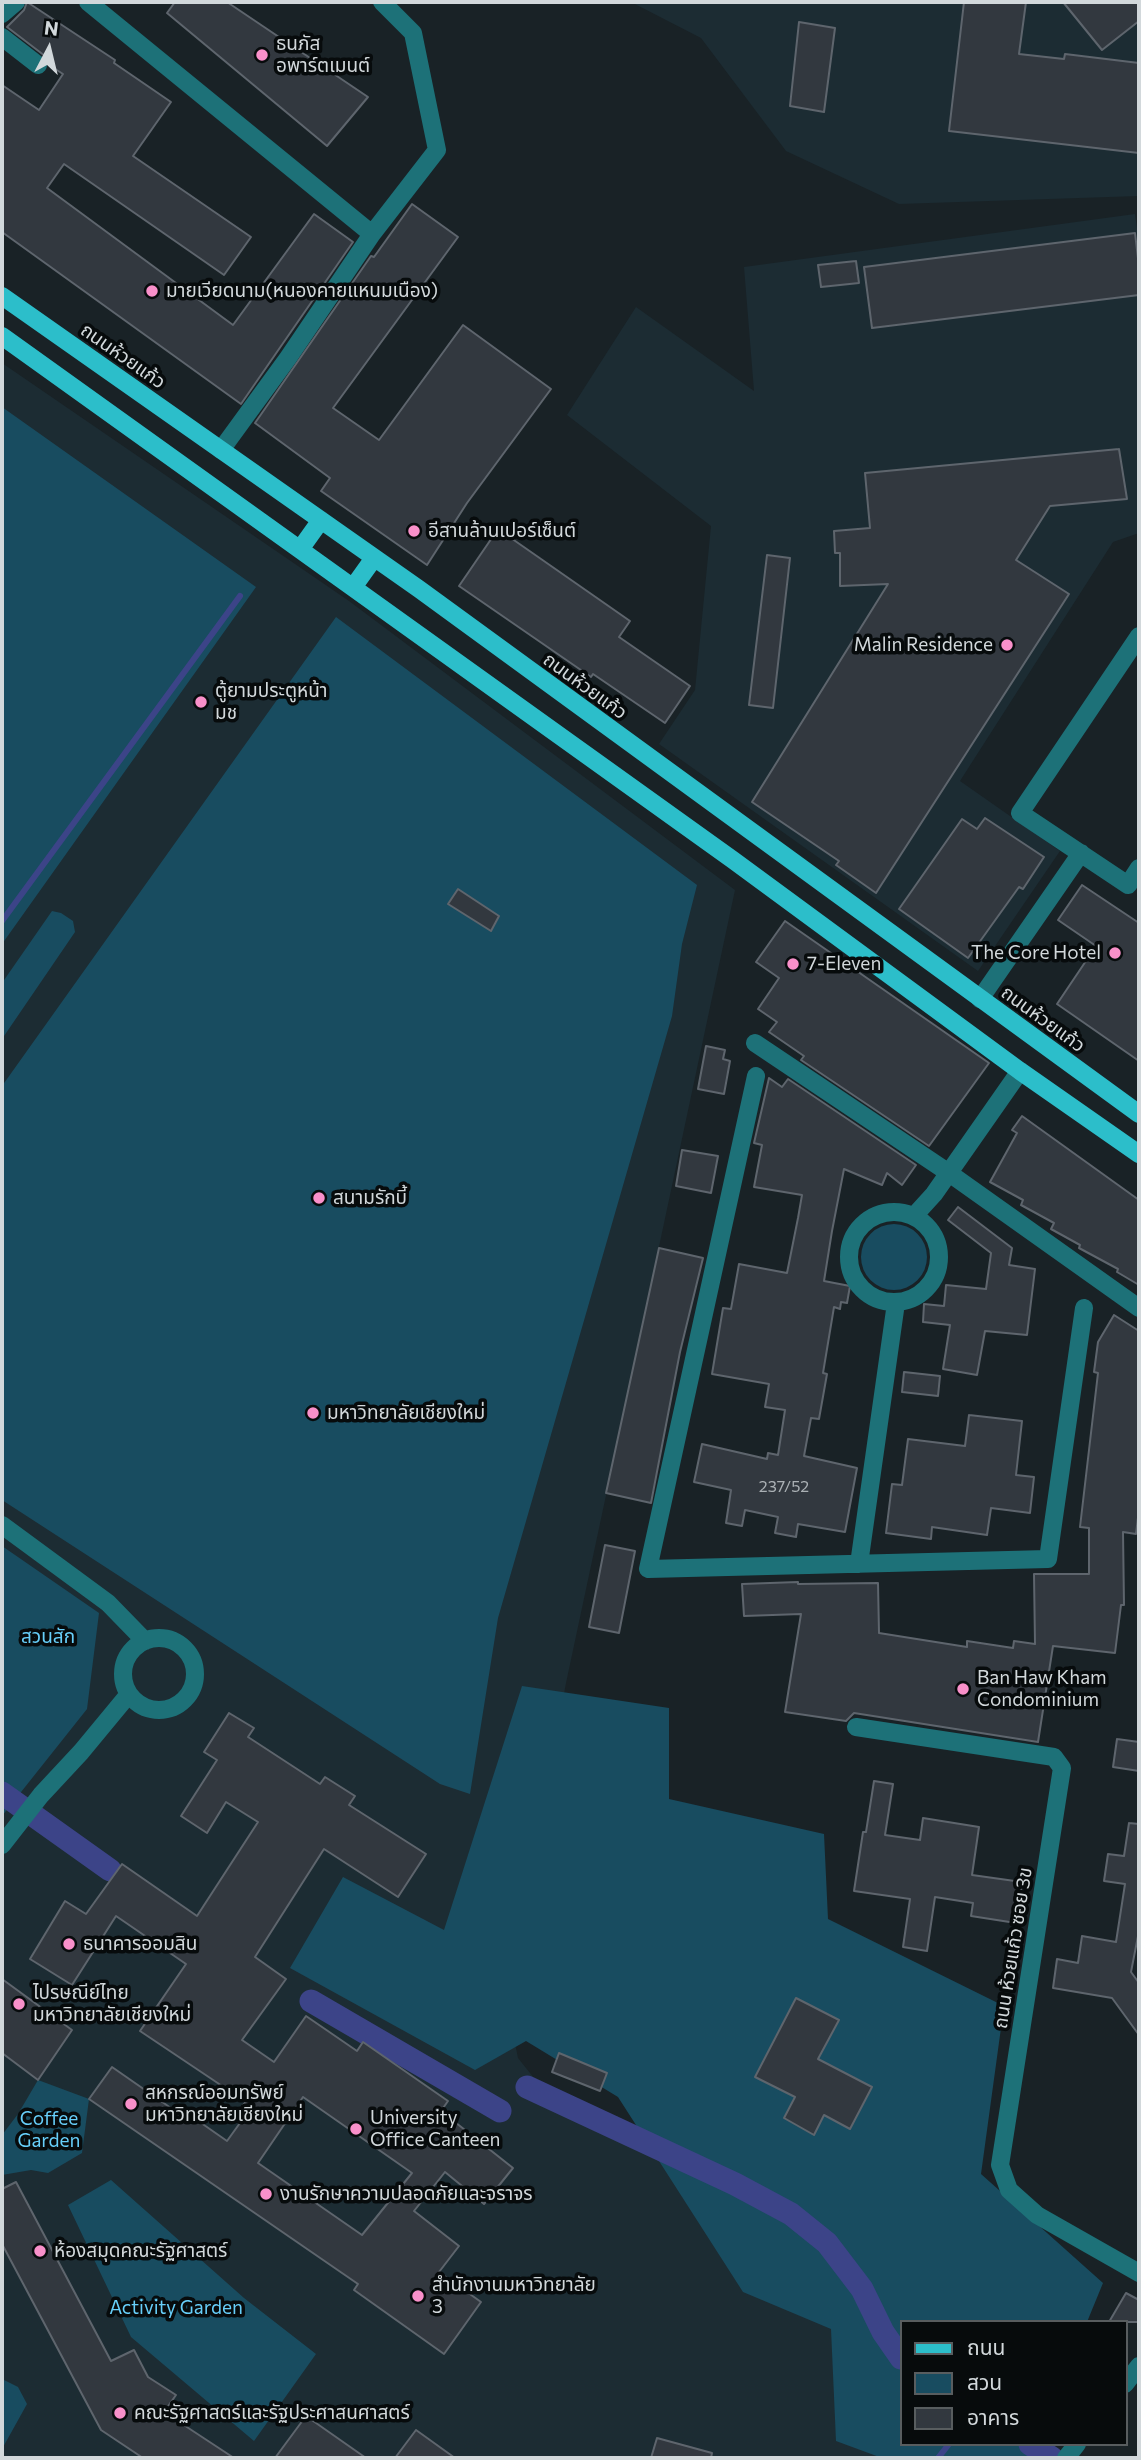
<!DOCTYPE html>
<meta charset="utf-8">
<style>
body{margin:0}
#map{position:relative;width:1141px;height:2460px;overflow:hidden;background:#192226;font-family:Commissioner,"Noto Sans Thai",sans-serif}
canvas{display:block}
.frame{position:absolute;inset:0;border:4px solid #d2d8db;pointer-events:none}
.legend{position:absolute;left:900px;top:2320px;width:228px;height:126px;box-sizing:border-box;background:#070b0c;border:2px solid #585d5f;margin:0;padding:9px 12px;list-style:none;font-size:21px;color:#d2d8db}
.legend li{display:flex;align-items:center;gap:14px;height:35px}
.legend b{width:35px;border:2px solid #585d5f}
.north{position:absolute;left:14px;top:14px;width:70px;height:70px;-webkit-text-stroke:5px #070b0c;paint-order:stroke;rotate:7deg;font-size:19px;font-weight:700;line-height:28px;text-align:center;color:#d2d8db}
.north::after{content:'';display:block;margin:auto;width:24px;height:32px;background:#d2d8db;clip-path:polygon(50% 0,100% 100%,50% 72%,0 100%)}
</style>
<div id="map">
<canvas width="1141" height="2460"></canvas>
<div class="frame"></div>
<ul class="legend">
<li><b style="height:9px;background:#2cbeca"></b>ถนน</li>
<li><b style="height:19px;background:#184c60"></b>สวน</li>
<li><b style="height:19px;background:#32383f"></b>อาคาร</li>
</ul>
<div class="north">N</div>
</div>
<script>
const context = document.querySelector('canvas').getContext('2d');
context.lineJoin = 'round';
function fill(path, color) { context.fillStyle = color; context.fill(path, 'evenodd'); }
const poly = rows => new Path2D(rows.map(r => 'M' + r).join(''));
function stroke(path, color, width, dash) { context.strokeStyle = color; context.lineWidth = width; context.lineCap = dash ? 'butt' : 'round'; context.setLineDash(dash || []); context.stroke(path); }
function drawText(font, color, halo, rows, align = 'center') {
  context.font = font + ' Commissioner,"Noto Sans Thai",sans-serif'; context.lineWidth = 7; context.setLineDash([]); context.textBaseline = 'middle'; context.strokeStyle = halo; context.fillStyle = color; for (const [text, x, y, turn = 0] of rows) {
    context.save(); context.translate(x, y); context.rotate((+turn || 0) * Math.PI / 180); context.textAlign = isNaN(turn) ? turn : align; if (halo) context.strokeText(text, 0, 0); context.fillText(text, 0, 0); context.restore();
  }
}
fill(poly([
 [631,2,1139,2,1139,196,899,204,786,151,701,38],
 [1135,214,1139,243,1139,533,1113,542,960,781,1060,851,978,971,659,744,695,690,711,526,567,415,636,307,754,391,744,267],
 [2,363,349,601,735,890,566,1683,507,2004,518,2058,554,2103,684,2152,760,2201,901,2444,1008,2458,2,2458]
]), '#1c2c33');
fill(poly([
 [2,407,256,587,2,944],
 [336,617,697,885,682,944,672,1016,498,1618,470,1794,440,1784,2,1500,2,1086],
 [52,911,61,913,73,921,75,932,2,1039,2,983],
 '861 1257a33 33 0 1 1 66 0a33 33 0 1 1-66 0Z',
 [2,1546,99,1613,87,1709,2,1816],
 [522,1686,669,1708,669,1799,824,1834,828,1919,1004,2006,981,2174,1103,2283,1087,2322,901,2322,901,2444,1038,2444,1032,2458,882,2458,836,2441,831,2329,743,2292,618,2097,526,2041,475,2070,290,1968,343,1877,444,1930],
 [38,2080,89,2099,82,2153,48,2173,31,2170,2,2175,2,2135,18,2114],
 [111,2180,244,2298,316,2354,254,2441,131,2337,68,2205],
 [2,2379,18,2387,27,2404,2,2449]
]), '#184c60');
stroke(poly([
 [2,921,240,596],
 [938,2458,949,2444]
]), '#3c4488', 6);
stroke(poly([
 [2,1793,110,1870],
 [311,2001,500,2111],
 [527,2087,735,2184,791,2214,827,2243,862,2289,883,2332,901,2358],
 [1030,2444,1052,2458]
]), '#3c4488', 23);
const building = poly([
 [27,2,115,60,114,63,171,102,133,156,251,237,224,275,64,164,47,188,233,325,314,214,353,242,241,404,2,232,2,85,39,110,63,74,49,65,45,56,7,27,24,10,27,2],
 [175,2,227,2,368,97,327,146,167,13,175,2],
 [964,2,1026,2,1019,54,1064,59,1065,54,1139,63,1139,153,949,131,964,2],
 [1063,2,1139,2,1139,21,1102,50,1063,2],
 [799,22,835,28,824,112,790,106,799,22],
 [412,204,458,237,333,408,379,440,463,325,551,389,467,503,427,565,321,491,330,478,255,423,371,256,374,257,412,204],
 [1135,233,1139,267,1139,295,872,328,864,267,1135,233],
 [856,261,859,283,821,287,818,265,856,261],
 [1119,449,1127,499,1050,506,1016,560,1069,594,876,893,836,865,839,861,752,802,888,584,840,586,840,553,835,553,834,531,870,528,865,473,1119,449],
 [498,529,630,621,619,637,690,686,665,723,593,674,591,677,459,586,498,529],
 [767,555,790,558,773,708,749,705,767,555],
 [985,818,1044,857,1023,889,1019,887,968,958,899,909,962,819,977,829,985,818],
 [1082,885,1139,923,1139,1061,1057,1004,1096,946,1058,920,1082,885],
 [458,889,499,916,491,931,448,904,458,889],
 [785,921,989,1063,929,1146,801,1060,804,1056,769,1032,777,1022,758,1009,779,978,756,962,785,921],
 [706,1046,725,1050,723,1059,730,1061,724,1094,698,1089,706,1046],
 [769,1078,782,1087,788,1079,916,1165,902,1185,887,1173,882,1185,844,1169,832,1231,824,1281,850,1286,847,1303,841,1302,840,1309,834,1307,823,1373,827,1374,819,1419,811,1418,804,1456,857,1468,845,1532,798,1524,796,1537,775,1533,778,1517,745,1510,742,1526,726,1523,731,1490,694,1482,702,1444,767,1459,768,1453,778,1455,785,1410,765,1407,769,1384,712,1374,723,1308,731,1309,739,1264,787,1273,798,1218,802,1195,754,1187,762,1145,754,1143,769,1078],
 [1022,1116,1139,1200,1139,1285,1117,1272,1118,1269,1079,1248,1080,1245,1051,1229,1054,1223,1021,1205,1023,1200,990,1182,1017,1133,1012,1130,1022,1116],
 [682,1150,718,1156,711,1193,676,1186,682,1150],
 [958,1207,1012,1248,1009,1265,1035,1269,1027,1335,985,1331,977,1375,943,1369,950,1325,923,1322,924,1304,944,1306,946,1285,986,1289,991,1253,948,1220,958,1207],
 [659,1248,703,1258,680,1352,651,1503,606,1493,659,1248],
 [1114,1315,1139,1331,1139,1509,1136,1534,1123,1532,1124,1605,1121,1605,1115,1653,1053,1646,1038,1742,854,1713,846,1721,785,1712,801,1614,744,1616,742,1584,798,1582,798,1584,878,1583,879,1633,967,1647,967,1641,1013,1648,1014,1641,1035,1644,1034,1574,1089,1574,1089,1528,1080,1527,1098,1373,1094,1372,1098,1342,1114,1315],
 [904,1372,940,1376,938,1396,902,1392,904,1372],
 [969,1415,1022,1421,1016,1475,1034,1477,1030,1513,991,1508,987,1535,932,1527,931,1539,886,1533,892,1484,902,1485,908,1439,965,1446,969,1415],
 [605,1545,635,1551,619,1633,589,1627,605,1545],
 [229,1713,254,1728,248,1737,320,1784,325,1777,355,1796,349,1805,426,1854,398,1897,324,1849,255,1957,286,1979,242,2040,274,2062,306,2016,357,2051,363,2042,448,2101,441,2111,513,2168,484,2204,445,2172,414,2211,459,2246,439,2272,481,2302,444,2354,354,2290,358,2284,89,2099,112,2067,191,2122,194,2118,227,2141,250,2109,243,2105,246,2102,140,2031,186,1964,116,1916,72,1985,30,1959,65,1901,86,1914,122,1864,197,1916,258,1822,226,1802,207,1833,181,1816,217,1760,204,1752,229,1713],
 [303,2097,412,2173,362,2235,258,2163,303,2097],
 [1117,1739,1139,1742,1139,1771,1113,1767,1117,1739],
 [874,1781,893,1784,885,1835,920,1840,923,1818,979,1827,972,1875,1022,1882,1016,1923,971,1916,973,1903,935,1897,927,1951,903,1947,910,1899,854,1891,863,1832,866,1832,874,1781],
 [1129,1823,1139,1824,1139,1931,1131,1972,1139,1983,1139,2035,1112,1998,1053,1988,1057,1959,1078,1963,1082,1936,1116,1942,1125,1884,1104,1881,1108,1854,1124,1856,1129,1823],
 [2,1979,72,2030,38,2080,2,2053,2,1979],
 [796,1998,839,2020,818,2059,872,2087,850,2129,824,2115,814,2135,784,2118,795,2097,755,2077,796,1998],
 [559,2053,607,2073,600,2091,552,2072,559,2053],
 [16,2182,111,2361,134,2350,148,2377,176,2395,164,2412,234,2458,143,2458,101,2430,2,2244,2,2189,16,2182],
 [1126,2293,1139,2300,1139,2322,1109,2322,1126,2293],
 [306,2416,366,2458,275,2458,306,2416],
 [416,2430,455,2458,395,2458,416,2430],
 [657,2438,712,2453,711,2458,651,2458,657,2438]
]);
fill(building, '#32383f');
stroke(building, '#5e656d', 2);
stroke(poly([
 [88,2,372,234],
 [2,14,16,2],
 [2,37,38,65],
 [221,450,288,358,372,234,437,150,413,33,382,2],
 [1139,636,1020,813,1128,885,1139,868],
 [980,999,1081,853],
 [755,1043,949,1173,1139,1308],
 [756,1076,648,1569,1048,1559,1084,1308],
 '849 1257a45 45 0 1 1 90 0a45 45 0 1 1-90 0Z',
 [914,1216,934,1194,1020,1071],
 [2,1525,108,1603,145,1641],
 [859,1564,896,1303],
 '123 1674a36 36 0 1 1 72 0a36 36 0 1 1-72 0Z',
 [856,1727,1054,1757,1062,1768,1000,2165,1009,2190,1037,2215,1139,2273],
 [2,1845,41,1795,81,1752,129,1694],
 [1125,2384,1139,2366],
 [1066,2458,1077,2444]
]), '#1d7178', 18);
stroke(poly([
 [2,296,419,589,1139,1114],
 [2,336,733,860,1020,1071,1139,1154],
 [301,548,321,520],
 [354,586,374,558]
]), '#2cbeca', 18);
for (const [x, y, r, color] of [
 [262,55,7,"#f990ca"],
 [152,291,7,"#f990ca"],
 [414,531,7,"#f990ca"],
 [1007,645,7,"#f990ca"],
 [201,702,7,"#f990ca"],
 [1115,953,7,"#f990ca"],
 [793,964,7,"#f990ca"],
 [319,1198,7,"#f990ca"],
 [313,1413,7,"#f990ca"],
 [963,1689,7,"#f990ca"],
 [69,1944,7,"#f990ca"],
 [19,2004,7,"#f990ca"],
 [131,2104,7,"#f990ca"],
 [356,2129,7,"#f990ca"],
 [266,2194,7,"#f990ca"],
 [40,2251,7,"#f990ca"],
 [418,2296,7,"#f990ca"],
 [120,2413,7,"#f990ca"]
]) { const dot = new Path2D(); dot.arc(x, y, r, 0, 2 * Math.PI); context.fillStyle = color; context.fill(dot); stroke(dot, '#070b0c', 2.5); }
drawText('16px', '#aab0b4', null, [
 ["237/52",784,1487]
]);
drawText('19px', '#d2d8db', '#070b0c', [
 ["ธนภัส",276,44],
 ["อพาร์ตเมนต์",276,66],
 ["มายเวียดนาม(หนองคายแหนมเนือง)",166,291],
 ["อีสานล้านเปอร์เซ็นต์",428,531],
 ["Malin Residence",993,645,"right"],
 ["ตู้ยามประตูหน้า",215,691],
 ["มช",215,713],
 ["The Core Hotel",1101,953,"right"],
 ["7-Eleven",807,964],
 ["สนามรักบี้",333,1198],
 ["มหาวิทยาลัยเชียงใหม่",327,1413],
 ["Ban Haw Kham",977,1678],
 ["Condominium",977,1700],
 ["ธนาคารออมสิน",83,1944],
 ["ไปรษณีย์ไทย",33,1993],
 ["มหาวิทยาลัยเชียงใหม่",33,2015],
 ["สหกรณ์ออมทรัพย์",145,2093],
 ["มหาวิทยาลัยเชียงใหม่",145,2115],
 ["University",370,2118],
 ["Office Canteen",370,2140],
 ["งานรักษาความปลอดภัยและจราจร",280,2194],
 ["ห้องสมุดคณะรัฐศาสตร์",54,2251],
 ["สำนักงานมหาวิทยาลัย",432,2285],
 ["3",432,2307],
 ["คณะรัฐศาสตร์และรัฐประศาสนศาสตร์",134,2413]
], 'left');
drawText('19px', '#d2d8db', '#070b0c', [
 ["ถนนห้วยแก้ว",123,356,35],
 ["ถนนห้วยแก้ว",585,686,36],
 ["ถนนห้วยแก้ว",1043,1019,36],
 ["ถนน ห้วยแก้ว ซอย 3ข",1013,1948,-81]
]);
drawText('19px', '#67cffa', '#070b0c', [
 ["สวนสัก",48,1637],
 ["Coffee",49,2119],
 ["Garden",49,2141],
 ["Activity Garden",176,2308]
]);
</script>
